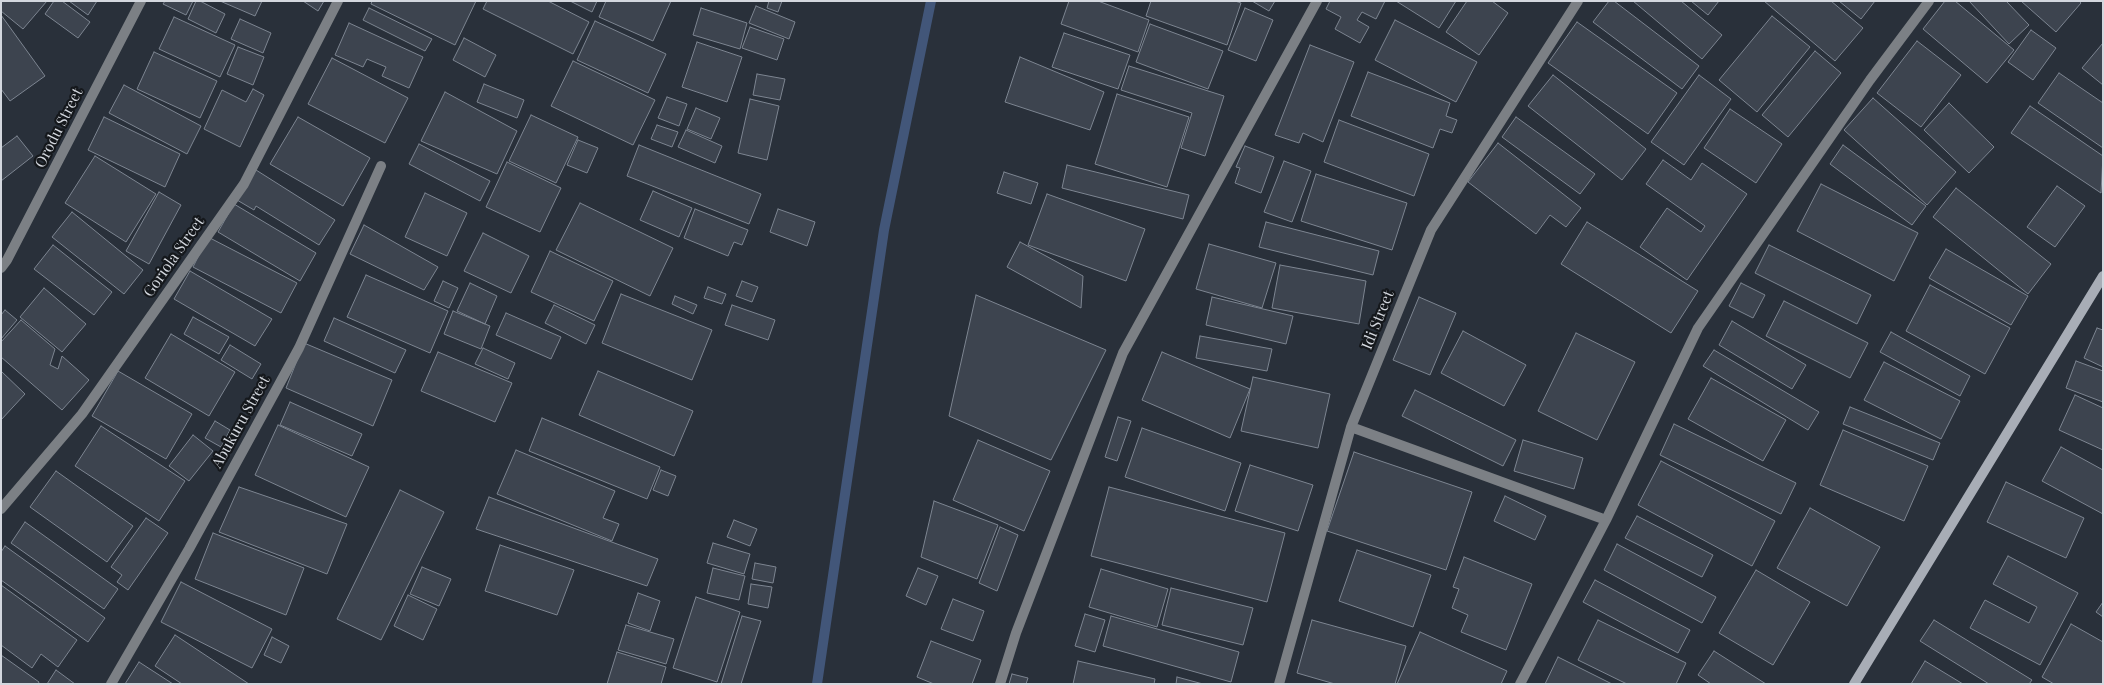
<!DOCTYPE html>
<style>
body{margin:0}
#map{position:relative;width:2104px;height:685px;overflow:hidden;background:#29303a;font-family:"Playfair Display",serif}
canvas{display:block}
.frame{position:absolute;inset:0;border:2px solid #d3d7de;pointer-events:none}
</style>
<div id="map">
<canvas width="2104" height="685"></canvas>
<div class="frame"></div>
</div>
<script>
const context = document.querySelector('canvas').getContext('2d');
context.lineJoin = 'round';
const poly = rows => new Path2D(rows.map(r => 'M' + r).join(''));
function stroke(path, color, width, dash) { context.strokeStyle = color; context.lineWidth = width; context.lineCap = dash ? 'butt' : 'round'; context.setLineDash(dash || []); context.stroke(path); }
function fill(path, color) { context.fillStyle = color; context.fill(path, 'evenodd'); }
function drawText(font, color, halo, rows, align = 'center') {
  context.font = font + ' "Playfair Display",serif'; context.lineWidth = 4.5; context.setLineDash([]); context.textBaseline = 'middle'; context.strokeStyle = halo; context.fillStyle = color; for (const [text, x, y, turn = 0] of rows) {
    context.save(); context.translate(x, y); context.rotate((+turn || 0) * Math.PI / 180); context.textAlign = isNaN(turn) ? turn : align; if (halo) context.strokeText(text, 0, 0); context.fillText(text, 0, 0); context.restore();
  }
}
stroke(poly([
 [817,684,884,230,931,1]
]), '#425679', 10);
const building = poly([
 [1,1,47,1,23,29,1,11,1,1],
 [54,1,62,1,90,22,78,38,45,14,54,1],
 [69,1,97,1,88,15,69,1],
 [165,1,193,1,186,15,163,4,165,1],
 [196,1,200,1,225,14,216,33,188,19,196,1],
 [220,1,262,1,255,16,220,1],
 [303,1,324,1,318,11,303,1],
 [372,1,476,1,455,45,371,4,372,1],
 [487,1,548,1,589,22,573,54,483,9,487,1],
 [570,1,597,1,592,12,570,1],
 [606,1,671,1,653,41,599,17,606,1],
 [769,1,782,1,778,12,767,8,769,1],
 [1069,1,1098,1,1149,20,1138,52,1061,24,1069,1],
 [1151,1,1235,1,1241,3,1227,45,1146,16,1151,1],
 [1252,1,1275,1,1269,11,1252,1],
 [1330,1,1385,1,1376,19,1362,12,1357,20,1369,27,1360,43,1335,29,1341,17,1326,9,1330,1],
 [1396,1,1456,1,1439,28,1396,1],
 [1467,1,1492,1,1508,13,1479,55,1446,32,1467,1],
 [1609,1,1614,1,1699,66,1682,89,1593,22,1609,1],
 [1633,1,1681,1,1722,35,1702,59,1633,1],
 [1691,1,1719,1,1708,15,1691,1],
 [1764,1,1831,1,1863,28,1835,61,1764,1],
 [1839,1,1875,1,1861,19,1839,1],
 [1945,1,1955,1,2014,50,1987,83,1923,29,1945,1],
 [1969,1,2006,1,2029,25,2009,44,1969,1],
 [2021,1,2079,1,2081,3,2056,32,2021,1],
 [756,6,795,22,789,39,749,23,756,6],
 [369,8,432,39,425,51,363,20,369,8],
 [701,8,747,23,740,49,693,35,701,8],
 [1245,8,1273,20,1256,61,1228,50,1245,8],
 [1,15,45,76,10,101,1,89,1,15],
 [1772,16,1810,47,1757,112,1719,80,1772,16],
 [174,17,235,45,220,77,159,49,174,17],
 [240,19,271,33,263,53,231,39,240,19],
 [1395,20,1477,62,1456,102,1375,60,1395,20],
 [595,21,666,54,648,93,577,60,595,21],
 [1577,22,1677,93,1648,134,1548,63,1577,22],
 [349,23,423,57,409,88,382,76,386,67,367,59,363,67,335,55,349,23],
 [1150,24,1223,51,1208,89,1136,62,1150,24],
 [750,27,784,39,777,60,742,48,750,27],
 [2031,30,2056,48,2033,80,2008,62,2031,30],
 [1064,33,1130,55,1118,89,1052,67,1064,33],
 [464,38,496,55,485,77,453,60,464,38],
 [1917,41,1961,75,1921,127,1877,93,1917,41],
 [697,42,742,57,727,102,682,87,697,42],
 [2103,43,2103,85,2082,68,2103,43],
 [1310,45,1354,62,1323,142,1303,133,1299,143,1275,135,1310,45],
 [238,47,264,57,253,85,227,74,238,47],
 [1815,51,1841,73,1788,137,1762,115,1815,51],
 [154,52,217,81,200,118,137,89,154,52],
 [1020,57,1104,92,1090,130,1005,102,1020,57],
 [332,58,408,98,385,143,308,104,332,58],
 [573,61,655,100,633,145,551,106,573,61],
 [1129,66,1224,96,1205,156,1181,148,1192,113,1121,90,1129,66],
 [1368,72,1450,103,1446,116,1457,120,1452,133,1440,129,1433,148,1351,116,1368,72],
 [2059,73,2103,103,2103,148,2038,103,2059,73],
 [757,74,785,79,780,100,753,95,757,74],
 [1553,75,1646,149,1622,180,1528,106,1553,75],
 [1699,75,1731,99,1684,165,1651,142,1699,75],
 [484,84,524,100,517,118,477,102,484,84],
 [124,85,201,126,187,154,109,113,124,85],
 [253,89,264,95,240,147,204,129,222,90,246,102,253,89],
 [445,92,517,131,497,174,421,141,445,92],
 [1117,94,1189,117,1167,187,1095,164,1117,94],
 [667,97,687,104,679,126,658,118,667,97],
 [1873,98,1956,172,1927,205,1844,130,1873,98],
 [750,99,779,106,767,160,738,153,750,99],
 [1949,103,1994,147,1969,173,1924,130,1949,103],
 [2030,106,2103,156,2101,193,2011,133,2030,106],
 [696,108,720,118,711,139,687,129,696,108],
 [1730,109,1782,144,1756,183,1704,148,1730,109],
 [531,115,578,137,556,183,509,161,531,115],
 [104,117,180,154,165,187,88,150,104,117],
 [298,117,370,158,343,206,270,164,298,117],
 [1516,117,1595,174,1580,194,1502,137,1516,117],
 [1339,120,1429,154,1414,196,1324,162,1339,120],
 [657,125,678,132,672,147,651,139,657,125],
 [686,130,722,146,715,163,678,147,686,130],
 [17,136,33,156,1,181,1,148,17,136],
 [578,140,598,148,587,173,567,165,578,140],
 [1498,143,1581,208,1566,227,1550,215,1536,234,1468,182,1498,143],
 [419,144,490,181,480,201,409,164,419,144],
 [639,145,761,194,749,224,627,176,639,145],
 [1843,145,1926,206,1912,225,1830,164,1843,145],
 [1245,146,1274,157,1261,193,1235,183,1240,168,1236,167,1245,146],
 [95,156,156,194,126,242,65,203,95,156],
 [1663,160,1691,180,1702,163,1747,194,1687,280,1640,247,1667,208,1701,232,1705,226,1646,184,1663,160],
 [1284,161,1311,171,1292,222,1264,212,1284,161],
 [507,162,561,188,540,232,486,207,507,162],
 [1067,165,1189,195,1183,219,1062,188,1067,165],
 [256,170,335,220,319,245,256,206,254,210,237,200,256,170],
 [1004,172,1038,183,1031,204,997,193,1004,172],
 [1316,174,1407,203,1392,250,1301,221,1316,174],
 [1821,184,1918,233,1894,281,1797,231,1821,184],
 [2057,186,2085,206,2055,247,2027,227,2057,186],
 [1956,188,2051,264,2028,294,1933,217,1956,188],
 [653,191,692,208,679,237,640,220,653,191],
 [159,192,181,205,149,264,126,251,159,192],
 [425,193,467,213,447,256,405,237,425,193],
 [1047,194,1145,229,1126,281,1028,245,1047,194],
 [580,203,673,248,650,296,556,250,580,203],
 [234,204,316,253,300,281,218,232,234,204],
 [695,209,748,230,742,245,734,242,728,256,684,238,695,209],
 [778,209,815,222,807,246,770,232,778,209],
 [72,212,143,270,124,294,52,237,72,212],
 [1266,222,1379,251,1373,275,1259,247,1266,222],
 [1587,222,1698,291,1671,333,1561,264,1587,222],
 [364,225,438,267,424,290,350,254,364,225],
 [483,233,529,256,511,293,464,271,483,233],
 [208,237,297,283,281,313,193,267,208,237],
 [1020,242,1083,276,1081,308,1007,267,1020,242],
 [1209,244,1276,263,1262,308,1196,289,1209,244],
 [53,245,112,292,94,315,34,269,53,245],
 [1769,245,1871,295,1857,324,1755,273,1769,245],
 [1946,249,2028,296,2011,325,1929,278,1946,249],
 [550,251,613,281,594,321,531,292,550,251],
 [1280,265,1366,281,1359,324,1272,308,1280,265],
 [190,271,272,319,255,346,174,299,190,271],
 [366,275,448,311,430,353,347,317,366,275],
 [443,281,458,288,449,308,434,301,443,281],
 [742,281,758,287,752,302,736,296,742,281],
 [470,283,497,296,485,324,457,311,470,283],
 [1741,283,1765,295,1753,318,1729,306,1741,283],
 [1930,285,2010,328,1985,374,1906,331,1930,285],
 [708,287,726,294,722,304,704,298,708,287],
 [44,288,86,324,62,352,20,317,44,288],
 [621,294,712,330,692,380,602,343,621,294],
 [976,295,1106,350,1051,460,949,416,976,295],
 [675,296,697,305,693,314,672,304,675,296],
 [1212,297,1293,316,1286,344,1206,325,1212,297],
 [1419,297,1456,313,1430,375,1393,360,1419,297],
 [1784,301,1868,343,1850,378,1766,336,1784,301],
 [554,305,595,325,586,344,545,323,554,305],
 [732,305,775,320,768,340,725,325,732,305],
 [5,310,17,320,1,339,1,315,5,310],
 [453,311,490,326,481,349,444,334,453,311],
 [506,313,561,337,551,359,496,335,506,313],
 [193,317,229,337,219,354,184,334,193,317],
 [334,318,406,350,395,373,324,341,334,318],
 [21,320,55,349,50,365,58,369,62,356,89,380,62,410,1,357,1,342,21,320],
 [1732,321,1806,365,1792,389,1719,345,1732,321],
 [2097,328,2103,330,2103,367,2084,358,2097,328],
 [1463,331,1526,365,1504,406,1441,373,1463,331],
 [1891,332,1970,376,1960,396,1880,352,1891,332],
 [1576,333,1635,362,1597,440,1538,411,1576,333],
 [171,334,235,372,209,416,145,378,171,334],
 [1200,336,1272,349,1267,371,1196,358,1200,336],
 [304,343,392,380,373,426,286,388,304,343],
 [230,345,261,364,252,379,221,360,230,345],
 [483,348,515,363,508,379,475,364,483,348],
 [1714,350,1819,412,1808,430,1703,366,1714,350],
 [438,352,512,383,495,422,421,391,438,352],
 [1162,352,1250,389,1230,438,1142,400,1162,352],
 [2076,361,2103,371,2103,402,2066,388,2076,361],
 [1884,362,1960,401,1941,439,1864,400,1884,362],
 [1,371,25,394,1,420,1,371],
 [118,371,192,414,166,459,92,416,118,371],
 [598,371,693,411,674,456,579,415,598,371],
 [1253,377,1330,394,1318,448,1241,431,1253,377],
 [1711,378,1786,420,1763,461,1688,419,1711,378],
 [1415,390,1516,440,1503,466,1402,416,1415,390],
 [2075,395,2103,408,2103,450,2059,430,2075,395],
 [290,402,362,434,352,456,280,425,290,402],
 [1850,407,1940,443,1933,460,1843,424,1850,407],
 [1118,417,1131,421,1117,461,1105,457,1118,417],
 [542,418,660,467,647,499,529,451,542,418],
 [215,421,230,430,221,447,205,438,215,421],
 [1674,424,1796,483,1781,514,1660,455,1674,424],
 [278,425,369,467,346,517,255,475,278,425],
 [101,426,185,481,159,521,75,466,101,426],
 [1142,428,1241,463,1225,511,1125,477,1142,428],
 [1843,430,1928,466,1904,521,1820,485,1843,430],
 [193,435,213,451,189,481,169,466,193,435],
 [978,440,1050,471,1024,531,953,500,978,440],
 [1523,440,1583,458,1574,489,1514,471,1523,440],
 [2061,447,2103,470,2103,514,2042,481,2061,447],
 [516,450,615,491,603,518,619,524,612,541,497,494,516,450],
 [1354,452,1472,492,1446,570,1327,531,1354,452],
 [1661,461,1775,521,1752,566,1638,505,1661,461],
 [1250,465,1313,485,1298,531,1235,511,1250,465],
 [661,470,676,476,668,496,653,490,661,470],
 [56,471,133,526,107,562,30,507,56,471],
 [2006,482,2084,518,2066,558,1987,522,2006,482],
 [239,487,347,524,327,574,219,532,239,487],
 [1109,487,1285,533,1267,602,1091,556,1109,487],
 [400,490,444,512,381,640,337,619,400,490],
 [1505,496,1546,516,1535,540,1494,521,1505,496],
 [489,497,658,559,647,586,476,529,489,497],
 [934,501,998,525,977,579,921,557,934,501],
 [1810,508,1880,547,1847,606,1777,568,1810,508],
 [1637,516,1713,555,1702,577,1625,538,1637,516],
 [146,518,168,533,128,590,117,582,122,575,111,567,146,518],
 [734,520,757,529,750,546,727,537,734,520],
 [25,522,118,589,104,609,11,543,25,522],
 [1000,527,1018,535,997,591,979,583,1000,527],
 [213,533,304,568,286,615,195,579,213,533],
 [713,543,750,554,744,574,707,563,713,543],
 [1617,544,1716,597,1702,623,1604,570,1617,544],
 [500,545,574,570,557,615,485,591,500,545],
 [5,546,105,618,88,642,1,580,1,552,5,546],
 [1357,550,1431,575,1413,627,1339,601,1357,550],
 [2008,556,2078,593,2040,665,1970,628,1985,600,2029,623,2037,607,1993,584,2008,556],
 [1464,557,1532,584,1506,650,1461,632,1468,615,1452,608,1459,589,1453,587,1464,557],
 [755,563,776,567,773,583,752,579,755,563],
 [422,567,451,579,439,606,410,594,422,567],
 [713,568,745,576,739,600,707,593,713,568],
 [918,568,938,576,926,605,906,596,918,568],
 [1101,569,1168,589,1157,627,1089,607,1101,569],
 [1756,570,1810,602,1773,665,1719,633,1756,570],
 [1595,580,1690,630,1678,653,1583,602,1595,580],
 [181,582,272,629,252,668,161,622,181,582],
 [751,584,772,587,768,608,748,604,751,584],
 [1,585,77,640,58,667,41,654,32,668,1,645,1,585],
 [1171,588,1253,608,1243,645,1162,625,1171,588],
 [638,593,660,601,650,631,628,623,638,593],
 [408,595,437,609,423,640,394,626,408,595],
 [696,597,740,612,717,682,673,668,696,597],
 [953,599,984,611,973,641,941,629,953,599],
 [2103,602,2103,617,2096,612,2103,602],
 [1085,614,1105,620,1095,652,1075,646,1085,614],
 [742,616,761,621,741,684,721,684,742,616],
 [1111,616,1239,652,1231,682,1103,646,1111,616],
 [1312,620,1406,646,1395,684,1335,684,1297,673,1312,620],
 [1598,620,1686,663,1676,684,1627,684,1578,660,1598,620],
 [1934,620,2032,680,2029,684,1989,684,1920,641,1934,620],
 [2071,624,2103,642,2103,684,2054,684,2042,677,2071,624],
 [626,625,674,639,666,664,618,650,626,625],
 [1420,632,1507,671,1501,684,1397,684,1420,632],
 [175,635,249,684,182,684,155,666,175,635],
 [272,637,289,646,281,663,264,655,272,637],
 [931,641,981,660,972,684,934,684,917,677,931,641],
 [1714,651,1766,684,1711,684,1698,675,1714,651],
 [617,652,666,667,661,684,607,684,617,652],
 [1,655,39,682,38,684,1,684,1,655],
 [1558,657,1612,684,1545,684,1558,657],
 [1078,661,1155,679,1154,684,1073,684,1078,661],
 [1925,661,1963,684,1911,684,1925,661],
 [139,662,173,684,125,684,139,662],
 [56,670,75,684,47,684,56,670],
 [1012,674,1028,678,1026,684,1009,684,1012,674],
 [1177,677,1203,684,1176,684,1177,677]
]);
fill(building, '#3d444f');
stroke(building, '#7d8591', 1);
stroke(poly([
 [1,268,7,260,141,1],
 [1351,427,1606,520],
 [1,509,82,414,244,184,338,1],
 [111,684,189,549,299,348,381,166],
 [1000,684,1016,633,1123,353,1317,1],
 [1279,684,1351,427,1431,230,1578,1],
 [1520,684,1606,520,1698,328,1870,80,1929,1]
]), '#7c8085', 10);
stroke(poly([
 [1854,684,2103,276]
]), '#a8adb6', 10);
drawText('15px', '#d3d7de', '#15181c', [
 ["Orodu Street",59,128,-63],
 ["Goriola Street",174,257,-55],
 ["Idi Street",1378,320,-68],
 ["Abukuru Street",241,422,-61]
]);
</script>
